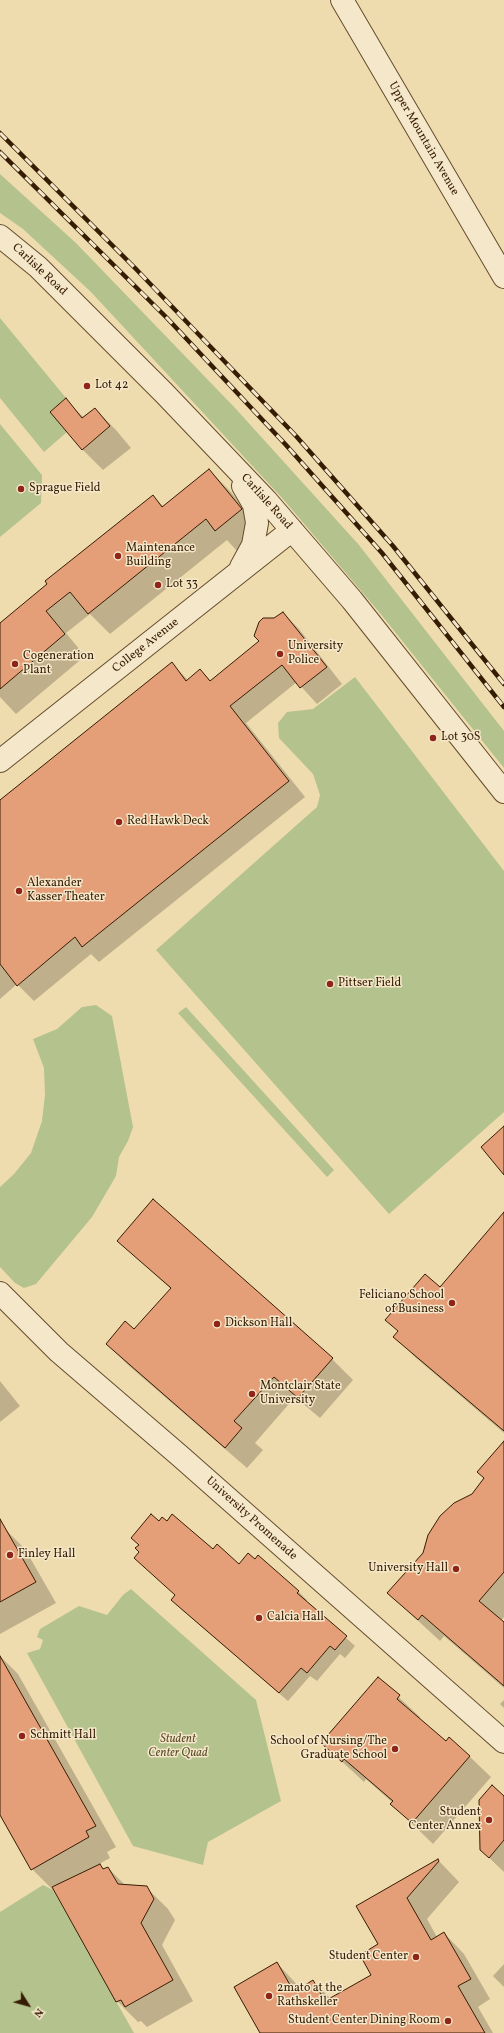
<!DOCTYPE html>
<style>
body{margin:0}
#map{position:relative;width:504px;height:2033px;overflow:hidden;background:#efdcae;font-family:Vollkorn,serif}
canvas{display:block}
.north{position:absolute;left:8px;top:1985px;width:40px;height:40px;-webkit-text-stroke:3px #f5e8ca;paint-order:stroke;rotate:127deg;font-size:11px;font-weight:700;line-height:16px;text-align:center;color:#361c03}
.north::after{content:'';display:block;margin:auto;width:14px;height:18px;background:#361c03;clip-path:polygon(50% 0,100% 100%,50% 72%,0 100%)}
</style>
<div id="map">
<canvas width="504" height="2033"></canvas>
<div class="north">N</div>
</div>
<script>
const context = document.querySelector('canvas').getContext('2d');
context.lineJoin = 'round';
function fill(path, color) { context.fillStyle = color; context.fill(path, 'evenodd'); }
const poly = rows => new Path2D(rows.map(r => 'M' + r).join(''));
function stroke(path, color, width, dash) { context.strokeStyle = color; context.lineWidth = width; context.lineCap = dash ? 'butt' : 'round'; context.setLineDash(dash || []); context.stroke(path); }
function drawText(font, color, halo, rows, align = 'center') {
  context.font = font + ' Vollkorn,serif'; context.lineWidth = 3; context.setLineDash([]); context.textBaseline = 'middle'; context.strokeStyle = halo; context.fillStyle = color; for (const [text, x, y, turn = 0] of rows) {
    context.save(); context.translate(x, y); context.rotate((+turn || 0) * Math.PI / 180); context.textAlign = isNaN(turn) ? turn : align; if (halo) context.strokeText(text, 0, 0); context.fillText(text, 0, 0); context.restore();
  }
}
fill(poly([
 [0,174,76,243,236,409,359,545,504,731,504,768,379,612,283,499,91,292,23,229,0,213],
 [0,318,66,398,50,412,67,432,44,452,0,398],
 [0,424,42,475,41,503,0,537],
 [355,677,504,871,504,1112,389,1214,156,950,317,807,320,795,313,774,279,738,278,723,287,712,313,709],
 [96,1005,112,1016,133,1127,128,1141,119,1157,116,1176,92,1217,36,1284,24,1288,15,1283,0,1267,0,1187,14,1174,31,1153,42,1121,45,1095,44,1068,33,1039,57,1029,82,1007],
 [186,1007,334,1170,327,1177,178,1013],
 [131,1589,256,1700,281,1801,208,1842,203,1865,133,1846,27,1653,40,1649,43,1640,37,1637,40,1629,79,1606,107,1615,123,1595],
 [43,1885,53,1890,134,2033,0,2033,0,1912]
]), '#b4c28e');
fill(poly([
 [66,400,84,418,95,409,116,430,131,448,103,470,82,449],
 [209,470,230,491,262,531,237,551,227,540,110,634,90,614,66,633,85,656,16,714,0,697,0,625,153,496,164,507],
 [283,613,299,629,342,684,317,704,297,682,246,723,305,797,99,962,91,954,34,1001,17,984,0,999,0,802,172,664,188,680,200,670,211,681,260,641,274,619],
 [504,1214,504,1433,416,1358,395,1337,399,1332,387,1320,440,1288],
 [118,1241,332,1359,353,1380,320,1418,295,1397,255,1443,263,1450,247,1468,128,1365,107,1344,134,1331,171,1289],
 [0,1381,20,1406,0,1422],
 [504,1447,504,1617,501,1621,504,1624,504,1688,444,1636,440,1641,388,1593,473,1494],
 [159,1522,239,1565,298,1591,307,1600,306,1602,355,1646,345,1658,340,1654,317,1681,310,1676,288,1701,181,1609,176,1595,135,1558],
 [4,1528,25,1549,56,1603,0,1634,0,1530],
 [0,1656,18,1674,116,1847,107,1852,110,1858,99,1864,105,1870,108,1868,126,1886,146,1887,168,1909,175,1920,162,1945,193,2001,147,2027,141,2021,138,2022,117,2001,54,1889,53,1890,32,1869,0,1813],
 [378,1678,420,1717,419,1719,446,1742,469,1756,491,1777,433,1844,392,1804,393,1803,366,1779,364,1782,322,1743],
 [504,1700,504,1708,500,1704],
 [504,1798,504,1872,481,1850],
 [438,1860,459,1882,427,1919,437,1937,444,1933,464,1954,490,1999,478,2007,493,2033,262,2033,277,1963,301,1989,313,1981,331,1999,372,1975,379,1945,357,1906],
 [504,1964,504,1987,493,1976]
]), '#0003');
const building = poly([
 [66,398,82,418,95,408,110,426,82,450,50,412,66,398],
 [209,469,242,509,215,531,206,519,88,614,70,592,46,611,65,634,0,689,0,623,47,584,45,581,153,495,162,507,209,469],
 [283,612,327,667,300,688,282,665,230,706,289,781,82,947,75,937,17,986,0,964,0,800,172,662,186,681,200,669,210,681,259,641,254,636,259,622,263,618,274,618,283,612],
 [504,1126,504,1175,481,1147,504,1126],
 [153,1199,333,1358,298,1398,274,1377,234,1421,242,1428,225,1448,106,1344,125,1321,134,1329,171,1288,117,1241,153,1199],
 [504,1212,504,1431,393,1337,398,1331,385,1320,425,1274,440,1287,504,1212],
 [504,1441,504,1572,479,1601,504,1622,504,1686,422,1615,418,1620,387,1593,423,1553,428,1535,440,1516,454,1503,472,1494,484,1478,477,1472,504,1441],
 [151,1514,159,1521,162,1517,167,1521,172,1514,213,1549,217,1544,239,1564,248,1553,255,1559,258,1555,299,1591,297,1593,347,1636,335,1650,330,1646,307,1673,301,1668,279,1693,171,1600,175,1595,134,1558,139,1552,135,1548,139,1545,131,1538,151,1514],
 [0,1519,36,1582,0,1602,0,1519],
 [0,1656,96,1826,86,1831,89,1837,31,1870,0,1815,0,1656],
 [378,1677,400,1695,397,1699,446,1741,449,1737,470,1756,412,1823,390,1804,393,1801,344,1759,342,1762,321,1743,378,1677],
 [492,1785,504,1796,504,1840,489,1858,480,1850,479,1800,492,1785],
 [438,1859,439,1861,407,1898,431,1940,444,1932,471,1979,458,1986,485,2033,260,2033,234,1987,277,1962,294,1992,313,1980,325,2001,371,1975,360,1955,378,1944,356,1906,438,1859],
 [100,1864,103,1869,108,1867,118,1884,147,1886,154,1899,141,1923,173,1980,125,2007,121,2000,116,2002,52,1887,100,1864]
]);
fill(building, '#e49e78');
stroke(building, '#361c03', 1);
const minor = poly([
 [342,0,504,277],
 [0,236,38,267,164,393,266,500,352,600,504,792],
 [241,567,253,545,257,523,254,505,243,486],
 [0,761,292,530],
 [0,1293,59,1352,180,1456,504,1742]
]);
stroke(minor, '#644c2e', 24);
stroke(minor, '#f5e8ca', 22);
const rail = poly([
 [0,133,135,268,296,436,393,546,504,684],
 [0,152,166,317,286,445,382,553,504,707]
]);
stroke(rail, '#361c03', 4.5);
stroke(rail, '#f5e8ca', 3, [9]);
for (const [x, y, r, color] of [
 [87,386,4,"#8f2418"],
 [21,489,4,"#8f2418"],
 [118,556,4,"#8f2418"],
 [158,585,4,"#8f2418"],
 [280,654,4,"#8f2418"],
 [15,664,4,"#8f2418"],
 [433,738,4,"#8f2418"],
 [119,822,4,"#8f2418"],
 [19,891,4,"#8f2418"],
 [330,984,4,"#8f2418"],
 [452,1303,4,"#8f2418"],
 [217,1324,4,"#8f2418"],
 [252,1394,4,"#8f2418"],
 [10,1555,4,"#8f2418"],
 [456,1569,4,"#8f2418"],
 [259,1618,4,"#8f2418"],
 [22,1736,4,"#8f2418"],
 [395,1749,4,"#8f2418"],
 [489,1820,4,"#8f2418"],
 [416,1957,4,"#8f2418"],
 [269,1996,4,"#8f2418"],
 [448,2021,4,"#8f2418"]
]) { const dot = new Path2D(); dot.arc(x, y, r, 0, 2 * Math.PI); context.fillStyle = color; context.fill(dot); stroke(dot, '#f5e8ca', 1.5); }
drawText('12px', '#361c03', '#f5e8ca', [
 ["Upper Mountain Avenue",423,139,60],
 ["Carlisle Road",39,270,43],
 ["Carlisle Road",266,502,48],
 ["College Avenue",146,646,-38],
 ["University Promenade",251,1519,42]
]);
drawText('12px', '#361c03', '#f5e8ca', [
 ["Lot 42",95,386],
 ["Sprague Field",29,489],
 ["Maintenance",126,549],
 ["Building",126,563],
 ["Lot 33",166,585],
 ["University",288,647],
 ["Police",288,661],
 ["Cogeneration",23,657],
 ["Plant",23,671],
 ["Lot 30S",441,738],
 ["Red Hawk Deck",127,822],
 ["Alexander",27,884],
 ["Kasser Theater",27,898],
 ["Pittser Field",338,984],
 ["Feliciano School",444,1296,"right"],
 ["of Business",444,1310,"right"],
 ["Dickson Hall",225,1324],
 ["Montclair State",260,1387],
 ["University",260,1401],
 ["Finley Hall",18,1555],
 ["University Hall",448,1569,"right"],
 ["Calcia Hall",267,1618],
 ["Schmitt Hall",30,1736],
 ["School of Nursing/The",387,1742,"right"],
 ["Graduate School",387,1756,"right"],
 ["Student",481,1813,"right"],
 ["Center Annex",481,1827,"right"],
 ["Student Center",408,1957,"right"],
 ["2mato at the",277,1989],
 ["Rathskeller",277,2003],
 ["Student Center Dining Room",440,2021,"right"]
], 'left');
drawText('italic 12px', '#5c4e2d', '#f5e8ca', [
 ["Student",178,1740],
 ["Center Quad",178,1754]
]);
</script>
